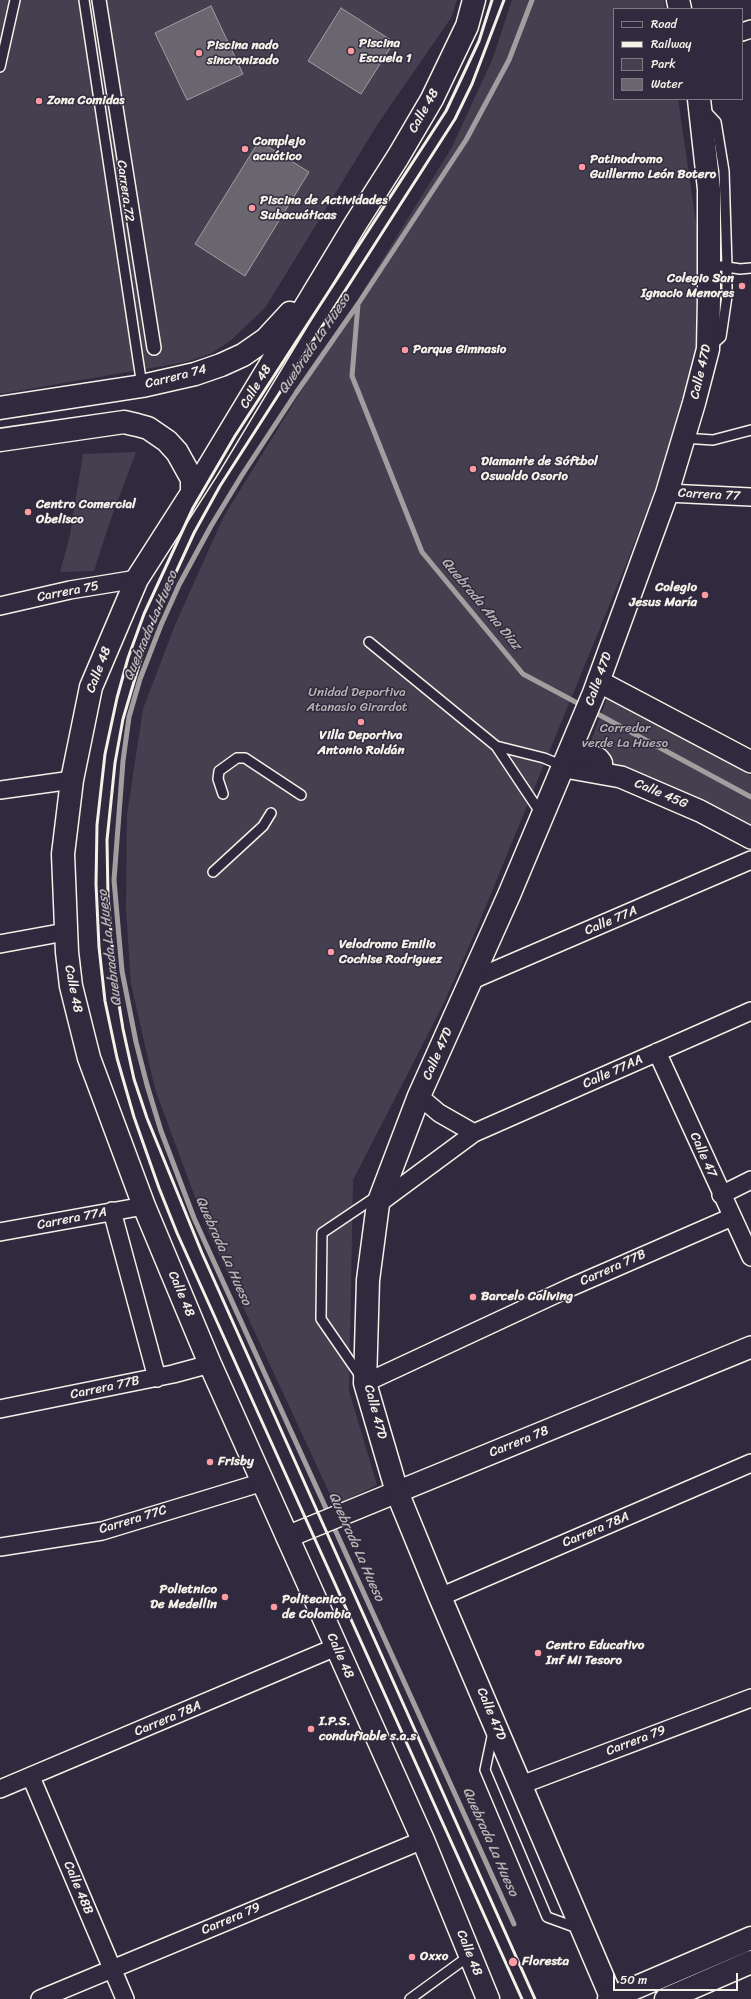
<!DOCTYPE html>
<meta charset="utf-8">
<style>
body{margin:0}
#map{position:relative;width:751px;height:1999px;overflow:hidden;background:#2f2a3d;font-family:Sriracha,sans-serif}
canvas{display:block}
.legend{position:absolute;left:613px;top:8px;width:130px;height:92px;box-sizing:border-box;background:#2f2a3d;border:1px solid #7e7a81;margin:0;padding:5px 7px;list-style:none;font-size:12px;color:#f4f1e8}
.legend li{display:flex;align-items:center;gap:8px;height:20px}
.legend b{width:20px;border:1px solid #7e7a81}
.scale{position:absolute;left:613px;top:1973px;width:125px;height:18px;box-sizing:border-box;border:2px solid #f4f1e8;border-top:0;padding-left:5px;font-size:12px;line-height:14px;white-space:nowrap;color:#f4f1e8;-webkit-text-stroke:3px #2f2a3d;paint-order:stroke}
</style>
<div id="map">
<canvas width="751" height="1999"></canvas>
<ul class="legend">
<li><b style="height:5px;background:#2f2a3d"></b>Road</li>
<li><b style="height:5px;background:#f4f1e8"></b>Railway</li>
<li><b style="height:11px;background:#454050"></b>Park</li>
<li><b style="height:11px;background:#6a6670"></b>Water</li>
</ul>
<div class="scale">50 m</div>
</div>
<script>
const context = document.querySelector('canvas').getContext('2d');
context.lineJoin = 'round';
function fill(path, color) { context.fillStyle = color; context.fill(path, 'evenodd'); }
const poly = rows => new Path2D(rows.map(r => 'M' + r).join(''));
function stroke(path, color, width, dash) { context.strokeStyle = color; context.lineWidth = width; context.lineCap = dash ? 'butt' : 'round'; context.setLineDash(dash || []); context.stroke(path); }
function drawText(font, color, halo, rows, align = 'center') {
  context.font = font + ' Sriracha,sans-serif'; context.lineWidth = 3; context.setLineDash([]); context.textBaseline = 'middle'; context.strokeStyle = halo; context.fillStyle = color; for (const [text, x, y, turn = 0] of rows) {
    context.save(); context.translate(x, y); context.rotate((+turn || 0) * Math.PI / 180); context.textAlign = isNaN(turn) ? turn : align; if (halo) context.strokeText(text, 0, 0); context.fillText(text, 0, 0); context.restore();
  }
}
fill(poly([
 [0,0,457,0,451,18,379,122,265,308,230,341,212,353,186,362,0,394],
 [512,0,664,0,665,9,614,9,614,99,678,99,698,236,699,319,692,392,627,562,474,935,443,1005,353,1180,349,1391,377,1485,335,1505,206,1227,155,1089,131,984,126,909,127,815,143,709,175,625,224,516,452,147,493,58],
 [136,452,110,521,94,571,60,572,70,535,83,454],
 [609,693,751,776,751,831,587,752]
]), '#454050');
const water = poly([
 [211,6,243,74,187,100,155,33,211,6],
 [341,8,394,42,361,94,308,61,341,8],
 [259,141,309,172,245,276,195,244,259,141]
]);
fill(water, '#6a6670');
stroke(water, '#a19ea0', 1);
stroke(poly([
 [358,304,352,376,422,552,523,674,583,706],
 [592,711,751,797],
 [329,1515,194,1218,161,1131,147,1085,136,1042,122,971,118,926,114,880,123,761,129,717,140,679,161,625,179,585,211,526,242,475,296,393,358,304,466,140,509,60,532,0],
 [332,1523,514,1924]
]), '#a19ea0', 5);
const service = poly([
 [84,0,142,386],
 [0,67,15,0],
 [703,108,716,122,724,171,727,266,727,296,721,337,710,347],
 [721,266,740,269,751,268],
 [683,438,713,440,751,430],
 [369,642,496,746,542,815],
 [496,746,544,758,563,766],
 [223,794,218,779,219,771,237,758,245,758,301,795],
 [213,872,263,826,271,813],
 [361,1377,321,1319,322,1233,377,1196],
 [493,1732,485,1770,547,1917,580,1929],
 [410,1999,469,1956]
]);
const pedestrian = poly([
 [99,0,154,348]
]);
const minor = poly([
 [742,32,751,29],
 [667,493,751,497],
 [0,606,70,590,137,579],
 [0,790,72,780],
 [0,944,65,932],
 [470,981,751,860],
 [657,1052,751,1257],
 [419,1096,439,1113,474,1133],
 [721,1195,751,1180],
 [378,1204,474,1133,751,1011],
 [112,1211,157,1378],
 [0,1232,144,1206],
 [365,1383,569,1288,732,1217],
 [0,1409,173,1374,210,1364],
 [0,1547,102,1531,263,1482],
 [440,1597,751,1463],
 [31,1777,125,1999],
 [521,1785,751,1698],
 [0,1789,336,1647],
 [40,1999,423,1840]
]);
const tertiary = poly([
 [598,681,751,762],
 [565,767,621,777,700,811,751,838],
 [287,1537,751,1347]
]);
const secondary = poly([
 [474,0,467,26,432,99,398,157,356,223,208,468,137,579,91,687,72,780,63,854,67,952,71,986,89,1058,144,1206,210,1364,423,1840,488,1999],
 [678,0,680,9],
 [0,408,142,386,195,374,221,365,243,355,266,339,290,313],
 [0,440,124,422,137,425,148,428,167,441,177,452,192,479,192,493],
 [571,750,598,759,601,763,601,772],
 [612,1999,440,1597,397,1492,365,1383,368,1280,378,1204,419,1096,509,895,594,693,667,493,694,403,708,349,709,298,709,189,699,99]
]);
const primary = poly([
 [609,1999,751,1938],
 [666,1999,751,1962]
]);
stroke(service, '#f4f1e8', 12);
stroke(pedestrian, '#f4f1e8', 16);
stroke(minor, '#f4f1e8', 20);
stroke(tertiary, '#f4f1e8', 24);
stroke(secondary, '#f4f1e8', 25);
stroke(primary, '#f4f1e8', 25);
stroke(service, '#2f2a3d', 9);
stroke(pedestrian, '#2f2a3d', 13);
stroke(minor, '#2f2a3d', 17);
stroke(tertiary, '#2f2a3d', 21);
stroke(secondary, '#2f2a3d', 22);
stroke(primary, '#2f2a3d', 22);
stroke(poly([
 [492,0,479,41,446,111,235,436,193,508,144,614,128,658,117,698,105,754,97,825,96,884,99,947,105,1001,117,1058,134,1117,159,1188,177,1233,522,1999],
 [504,0,472,84,455,119,220,486,194,533,149,631,123,719,115,763,107,840,108,897,115,980,123,1029,134,1079,147,1118,202,1253,535,1999]
]), '#f4f1e8', 3);
for (const [x, y, r, color] of [
 [351,51,4,"#ff9aa2"],
 [199,53,4,"#ff9aa2"],
 [39,101,4,"#ff9aa2"],
 [245,149,4,"#ff9aa2"],
 [582,167,4,"#ff9aa2"],
 [252,208,4,"#ff9aa2"],
 [742,286,4,"#ff9aa2"],
 [405,350,4,"#ff9aa2"],
 [473,469,4,"#ff9aa2"],
 [28,512,4,"#ff9aa2"],
 [705,595,4,"#ff9aa2"],
 [361,722,4,"#ff9aa2"],
 [331,952,4,"#ff9aa2"],
 [473,1297,4,"#ff9aa2"],
 [210,1462,4,"#ff9aa2"],
 [225,1597,4,"#ff9aa2"],
 [274,1607,4,"#ff9aa2"],
 [538,1653,4,"#ff9aa2"],
 [311,1729,4,"#ff9aa2"],
 [412,1957,4,"#ff9aa2"],
 [513,1962,5,"#ff9aa2"]
]) { const dot = new Path2D(); dot.arc(x, y, r, 0, 2 * Math.PI); context.fillStyle = color; context.fill(dot); stroke(dot, '#2f2a3d', 1.5); }
drawText('bold 13px', '#f4f1e8', '#2f2a3d', [
 ["Piscina",359,44],
 ["Escuela 1",359,59],
 ["Piscina nado",207,46],
 ["sincronizado",207,61],
 ["Zona Comidas",47,101],
 ["Complejo",253,142],
 ["acuático",253,157],
 ["Patinodromo",590,160],
 ["Guillermo León Botero",590,175],
 ["Piscina de Actividades",260,201],
 ["Subacuáticas",260,216],
 ["Colegio San",734,279,"right"],
 ["Ignacio Menores",734,294,"right"],
 ["Parque Gimnasio",413,350],
 ["Diamante de Sóftbol",481,462],
 ["Oswaldo Osorio",481,477],
 ["Centro Comercial",36,505],
 ["Obelisco",36,520],
 ["Colegio",697,588,"right"],
 ["Jesus María",697,603,"right"],
 ["Villa Deportiva",361,736,"center"],
 ["Antonio Roldán",361,751,"center"],
 ["Velodromo Emilio",339,945],
 ["Cochise Rodriguez",339,960],
 ["Barcelo Coliving",481,1297],
 ["Frisby",218,1462],
 ["Polietnico",217,1590,"right"],
 ["De Medellin",217,1605,"right"],
 ["Politecnico",282,1600],
 ["de Colombia",282,1615],
 ["Centro Educativo",546,1646],
 ["Inf Mi Tesoro",546,1661],
 ["I.P.S.",319,1722],
 ["condufiable s.a.s",319,1737],
 ["Oxxo",420,1957],
 ["Floresta",522,1962]
], 'left');
drawText('13px', '#f4f1e8', '#2f2a3d', [
 ["Calle 48",424,111,-61],
 ["Carrera 72",125,191,82],
 ["Calle 47D",701,372,-77],
 ["Carrera 74",176,377,-14],
 ["Calle 48",256,387,-59],
 ["Carrera 77",709,495,3],
 ["Carrera 75",68,592,-11],
 ["Calle 48",99,670,-69],
 ["Calle 47D",599,679,-70],
 ["Calle 45G",661,794,23],
 ["Calle 77A",611,921,-23],
 ["Calle 48",73,989,79],
 ["Calle 47D",438,1054,-66],
 ["Calle 77AA",613,1072,-24],
 ["Calle 47",703,1155,66],
 ["Carrera 77A",72,1219,-11],
 ["Carrera 77B",613,1268,-24],
 ["Calle 48",181,1294,67],
 ["Carrera 77B",105,1388,-12],
 ["Calle 47D",375,1412,75],
 ["Carrera 78",519,1442,-22],
 ["Carrera 77C",133,1520,-17],
 ["Carrera 78A",596,1530,-23],
 ["Calle 48",340,1656,66],
 ["Calle 47D",491,1714,67],
 ["Carrera 78A",168,1719,-23],
 ["Carrera 79",636,1741,-21],
 ["Calle 48B",78,1888,67],
 ["Carrera 79",231,1919,-23],
 ["Calle 48",469,1953,68]
]);
drawText('13px', '#b7b3b3', '#2f2a3d', [
 ["Unidad Deportiva",357,693],
 ["Atanasio Girardot",357,708],
 ["Corredor",625,729],
 ["verde La Hueso",625,744]
]);
drawText('italic 14px', '#b6b2b2', '#2f2a3d', [
 ["Quebrada La Hueso",315,344,-56],
 ["Quebrada Ana Diaz",481,604,50],
 ["Quebrada La Hueso",151,626,-67],
 ["Quebrada La Hueso",110,948,-97],
 ["Quebrada La Hueso",223,1251,66],
 ["Quebrada La Hueso",356,1547,66],
 ["Quebrada La Hueso",490,1842,66]
]);
</script>
